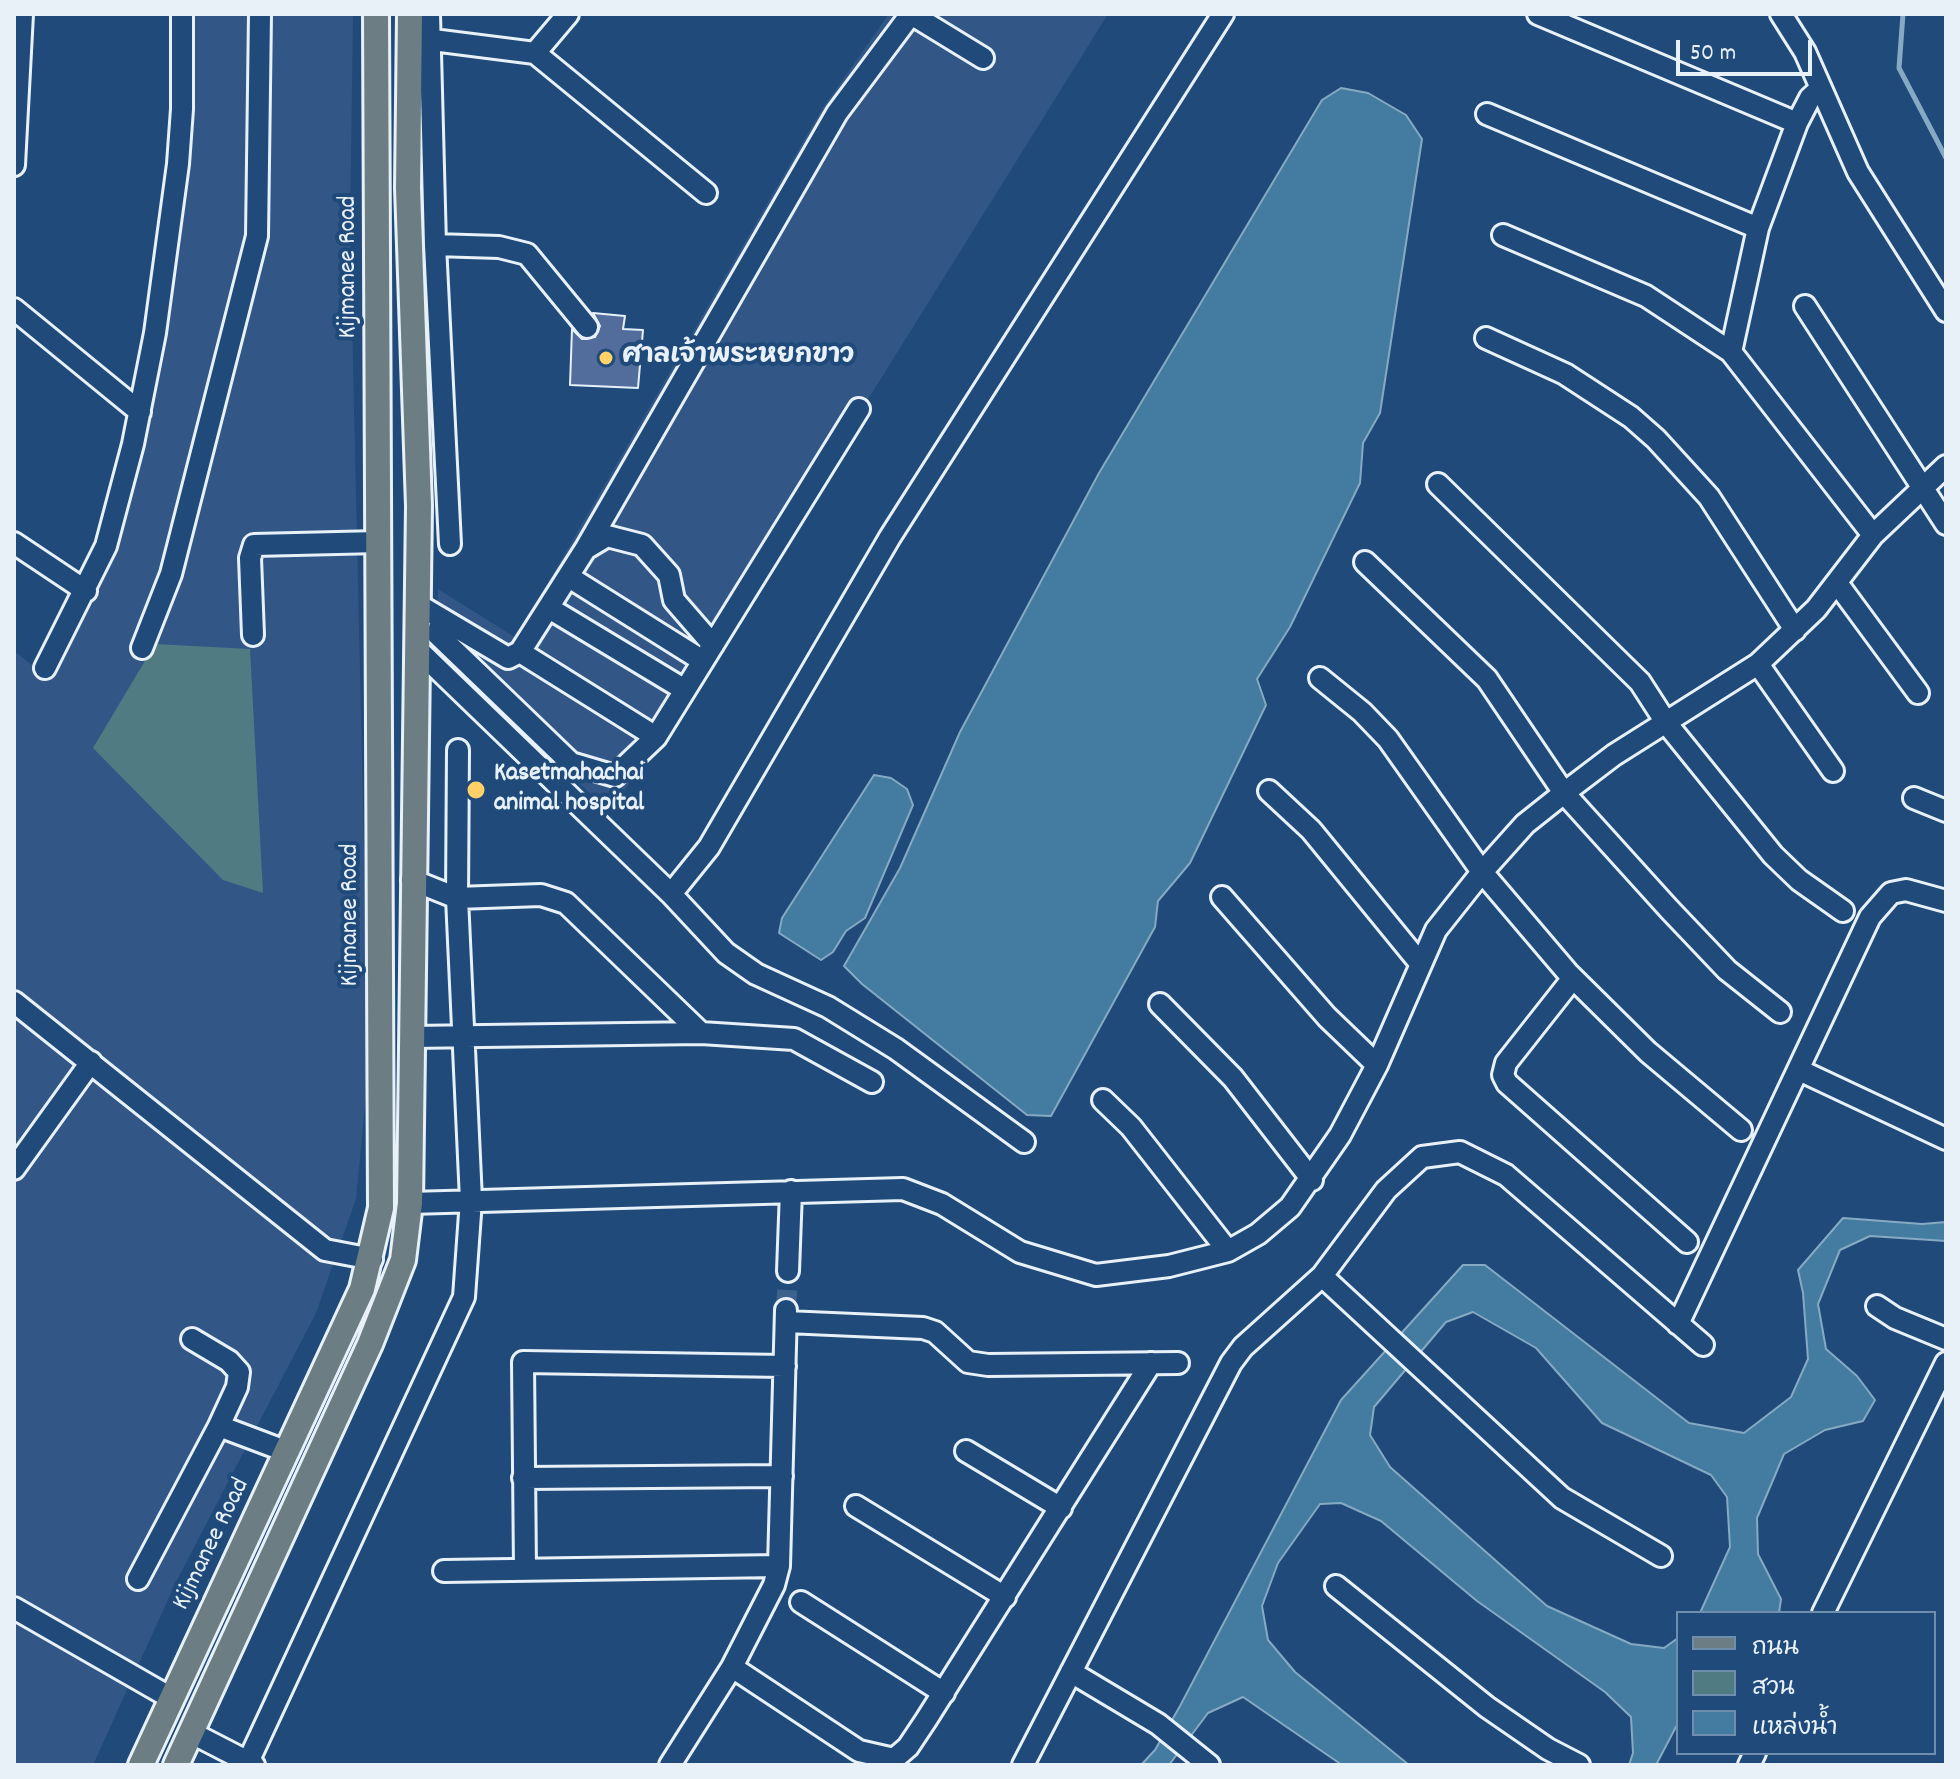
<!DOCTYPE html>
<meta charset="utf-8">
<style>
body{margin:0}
#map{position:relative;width:1960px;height:1779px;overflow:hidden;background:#1f4a7a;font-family:Dekko,"Playpen Sans Thai",sans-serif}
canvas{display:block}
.frame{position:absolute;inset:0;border:16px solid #e8f1f8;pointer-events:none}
.legend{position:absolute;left:1676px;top:1611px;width:260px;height:144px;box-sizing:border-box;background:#1f4a7a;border:2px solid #6f8dac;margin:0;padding:10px 14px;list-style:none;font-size:24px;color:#e8f1f8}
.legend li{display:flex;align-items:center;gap:16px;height:40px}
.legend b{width:40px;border:2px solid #6f8dac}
.scale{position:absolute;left:1676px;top:40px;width:136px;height:36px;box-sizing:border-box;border:4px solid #e8f1f8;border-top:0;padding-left:10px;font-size:24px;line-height:28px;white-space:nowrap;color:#e8f1f8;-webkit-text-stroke:6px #1f4a7a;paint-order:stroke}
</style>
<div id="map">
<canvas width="1960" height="1779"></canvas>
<div class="frame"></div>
<ul class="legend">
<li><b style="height:10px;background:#6c7e84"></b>ถนน</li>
<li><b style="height:22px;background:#517b83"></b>สวน</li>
<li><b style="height:22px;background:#447ba0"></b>แหล่งน้ำ</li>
</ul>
<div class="scale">50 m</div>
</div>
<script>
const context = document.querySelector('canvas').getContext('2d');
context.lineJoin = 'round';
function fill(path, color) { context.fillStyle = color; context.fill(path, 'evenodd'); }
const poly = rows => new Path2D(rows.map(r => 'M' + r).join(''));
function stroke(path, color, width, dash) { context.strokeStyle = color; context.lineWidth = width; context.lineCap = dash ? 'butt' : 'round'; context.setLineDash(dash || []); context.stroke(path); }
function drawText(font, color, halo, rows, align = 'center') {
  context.font = font + ' Dekko,"Playpen Sans Thai",sans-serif'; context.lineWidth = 8; context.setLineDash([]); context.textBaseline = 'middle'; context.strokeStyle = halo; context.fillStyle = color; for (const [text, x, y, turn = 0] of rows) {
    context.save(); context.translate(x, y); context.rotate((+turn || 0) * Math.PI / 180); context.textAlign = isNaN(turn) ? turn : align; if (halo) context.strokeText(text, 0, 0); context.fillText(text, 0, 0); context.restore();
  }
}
fill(poly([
 [193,14,353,14,350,233,369,1065,356,1199,316,1313,175,1584,93,1765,14,1765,14,651,47,677,112,547,167,316,194,90],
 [889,14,1108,14,611,812,436,655,438,589,516,638,822,109]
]), '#325786');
fill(poly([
 [155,644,250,649,263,893,223,880,93,748]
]), '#517b83');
const water = poly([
 [1341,88,1368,93,1406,115,1422,139,1380,413,1363,443,1360,483,1290,627,1257,679,1266,705,1190,863,1158,901,1155,927,1051,1116,1027,1115,862,984,844,966,900,868,960,732,1099,473,1322,100,1341,88],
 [874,775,891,778,907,789,913,805,865,918,846,931,833,952,821,960,779,933,782,918,874,775],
 [1843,1218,1922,1224,1946,1222,1946,1241,1870,1236,1840,1250,1818,1304,1826,1349,1857,1376,1875,1400,1863,1421,1825,1430,1784,1454,1757,1518,1758,1554,1781,1599,1779,1613,1700,1613,1730,1547,1727,1497,1711,1475,1602,1423,1536,1348,1473,1312,1446,1322,1374,1407,1370,1435,1390,1467,1547,1606,1631,1644,1664,1648,1678,1638,1678,1723,1656,1765,1629,1765,1633,1753,1631,1717,1605,1692,1477,1601,1381,1521,1341,1503,1320,1504,1278,1563,1262,1606,1268,1640,1295,1672,1409,1765,1342,1765,1243,1697,1208,1713,1169,1765,1141,1765,1155,1750,1180,1706,1341,1400,1463,1265,1485,1265,1689,1423,1744,1433,1791,1397,1808,1359,1803,1293,1798,1270,1843,1218]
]);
fill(water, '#447ba0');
stroke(water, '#86aac3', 2);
stroke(poly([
 [1903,14,1899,68,1946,158]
]), '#86aac3', 5);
const building = poly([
 [593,313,625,316,623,329,643,330,638,388,570,385,572,329,582,339,595,337,600,326,593,313]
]);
fill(building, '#526c9c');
stroke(building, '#e8f1f8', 2);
stroke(poly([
 [786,1310,788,1271]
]), '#3d638d', 20, [20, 10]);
const minor = poly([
 [429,14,435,245,450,544],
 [911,14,983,58],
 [1538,14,1797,123],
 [1781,14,1805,52,1858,172,1946,311],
 [417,38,535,53,706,193],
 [535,53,568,14],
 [1487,114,1758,228],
 [14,165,22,14],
 [1503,235,1646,296,1731,352],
 [435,245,499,247,527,254,587,327],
 [1805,306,1946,524],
 [14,309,140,412],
 [1486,338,1565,374,1631,417,1656,439,1709,497,1795,630],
 [1438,484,1640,682,1667,724,1773,855,1799,880,1843,911],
 [1873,535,1946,466],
 [14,543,86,591],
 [587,548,607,536,642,545,669,575,674,600,713,645],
 [1365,562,1487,679,1564,793,1669,909,1727,970,1780,1012],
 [569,577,703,661],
 [1837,583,1918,693],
 [417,604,508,658,520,652,586,548,837,113,911,14],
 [549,608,685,690],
 [442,620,437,634,571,763,615,776,656,737,859,409],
 [253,635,250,558,254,545,379,542],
 [142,648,171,574,257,236,260,14],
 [417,649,671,894,726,953,756,974,828,1007,896,1049,1024,1142],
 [520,652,656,737],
 [1758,664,1833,771],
 [45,668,106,546,133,444,155,333,178,164,182,109,182,14],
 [1320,678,1362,712,1388,739,1482,872,1568,973,1648,1052,1741,1130],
 [1269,791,1311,830,1419,962],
 [1914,798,1946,811],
 [412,880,457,898,541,895,566,903,701,1033],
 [671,894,709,847,890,537,1223,14],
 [1222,897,1327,1017,1377,1065],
 [1573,978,1506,1063,1503,1075,1507,1083,1687,1242],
 [14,1002,325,1250,372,1259],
 [1160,1004,1233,1078,1312,1180],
 [411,1037,701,1033,794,1039,872,1082],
 [1799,1070,1946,1139],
 [1103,1100,1131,1127,1228,1251],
 [14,1169,91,1062],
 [410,1203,903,1189,942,1204,1020,1252,1096,1275,1169,1266,1228,1251,1258,1234,1290,1207,1340,1135,1377,1065,1436,930,1482,872,1525,824,1564,793,1614,755,1758,664,1816,609,1873,535,1731,352,1758,228,1797,123,1810,98,1821,88],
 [788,1271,791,1191],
 [1322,1276,1562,1498,1661,1556],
 [1877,1306,1895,1318,1946,1339],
 [786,1322,923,1328,935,1332,968,1362,988,1365,1178,1363],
 [1678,1324,1870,917,1891,893,1906,890,1946,901],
 [192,1339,229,1361,239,1372,237,1387,219,1426],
 [966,1451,1061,1508],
 [523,1478,782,1476],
 [856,1506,1005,1597],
 [525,1570,523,1362,785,1366],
 [444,1571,779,1566],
 [138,1579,219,1426,288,1452],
 [1336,1586,1487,1707,1548,1749,1579,1765],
 [801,1602,944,1693],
 [14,1608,171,1698],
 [1823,1613,1946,1363],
 [732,1667,859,1751,894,1759,908,1747,926,1720,1151,1363],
 [1071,1672,1158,1724,1209,1765],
 [190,1732,254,1765],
 [248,1762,464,1297,471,1200,457,898,458,750],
 [670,1765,732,1667,774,1585,779,1566,786,1310],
 [1023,1765,1231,1363,1243,1347,1322,1276,1386,1190,1422,1157,1460,1152,1506,1175,1703,1345],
 [1749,1765,1755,1753]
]);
const major = poly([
 [141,1765,362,1289,381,1208,376,14],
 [176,1765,370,1344,403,1260,410,1203,419,506,408,188,410,14]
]);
stroke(minor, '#e8f1f8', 26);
stroke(major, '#e8f1f8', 30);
stroke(minor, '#1f4a7a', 20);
stroke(major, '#6c7e84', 24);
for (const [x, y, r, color] of [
 [606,358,8,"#ffd166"],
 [476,790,10,"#ffd166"]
]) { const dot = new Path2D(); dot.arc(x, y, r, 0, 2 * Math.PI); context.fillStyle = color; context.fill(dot); stroke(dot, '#1f4a7a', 3); }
drawText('26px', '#e8f1f8', '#1f4a7a', [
 ["Kijmanee Road",350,267,-90],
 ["Kijmanee Road",352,915,-90],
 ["Kijmanee Road",213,1545,-64]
]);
drawText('bold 26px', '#e8f1f8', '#1f4a7a', [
 ["ศาลเจ้าพระหยกขาว",622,358],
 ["Kasetmahachai",494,775],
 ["animal hospital",494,805]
], 'left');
</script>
